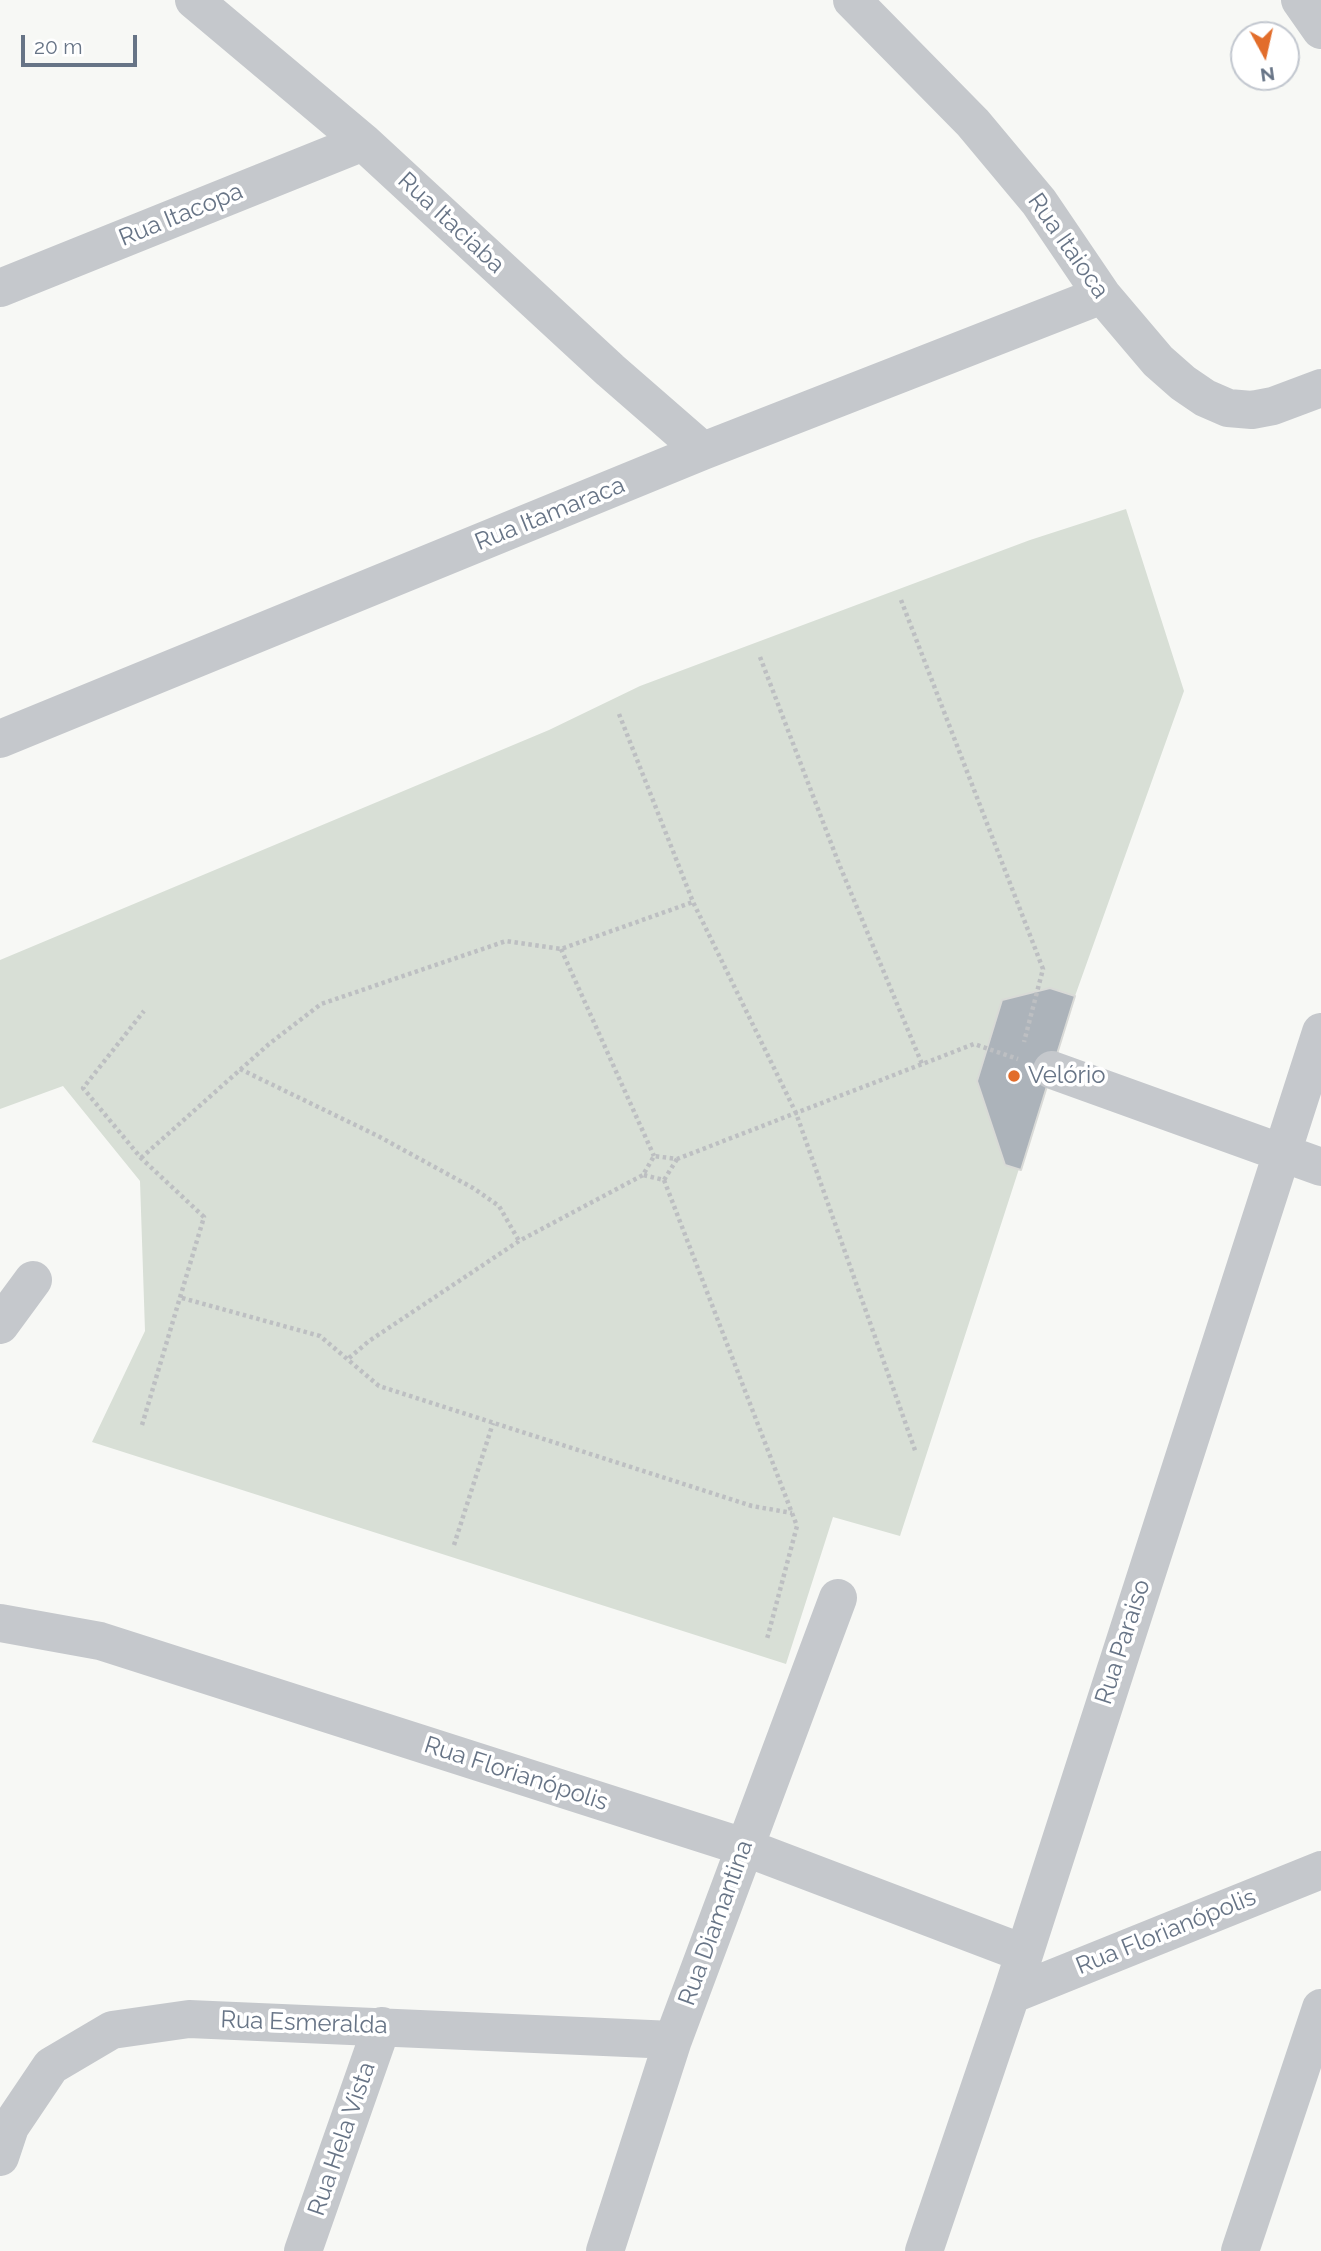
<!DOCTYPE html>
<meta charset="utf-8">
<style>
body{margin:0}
#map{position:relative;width:1321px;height:2251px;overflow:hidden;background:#f7f8f5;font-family:Raleway,sans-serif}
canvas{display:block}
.north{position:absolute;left:1230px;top:21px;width:70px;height:70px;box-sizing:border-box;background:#fff;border:2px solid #c2c7cf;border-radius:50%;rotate:172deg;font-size:19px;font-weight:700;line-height:28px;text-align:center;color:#677486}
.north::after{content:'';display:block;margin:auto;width:24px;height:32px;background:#e26d2b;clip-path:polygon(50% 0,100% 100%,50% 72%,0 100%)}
.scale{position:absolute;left:21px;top:35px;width:116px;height:32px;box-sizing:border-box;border:4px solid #677486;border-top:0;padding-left:9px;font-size:21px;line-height:24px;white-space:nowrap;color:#677486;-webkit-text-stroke:5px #fff;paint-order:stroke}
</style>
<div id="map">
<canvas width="1321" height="2251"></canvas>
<div class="north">N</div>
<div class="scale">20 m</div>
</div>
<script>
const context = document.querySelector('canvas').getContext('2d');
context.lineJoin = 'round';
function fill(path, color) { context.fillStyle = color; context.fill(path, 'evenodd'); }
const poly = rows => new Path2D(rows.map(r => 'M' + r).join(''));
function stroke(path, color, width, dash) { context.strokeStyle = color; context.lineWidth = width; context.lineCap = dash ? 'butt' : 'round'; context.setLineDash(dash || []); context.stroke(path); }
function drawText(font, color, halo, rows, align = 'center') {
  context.font = font + ' Raleway,sans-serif'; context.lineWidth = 7; context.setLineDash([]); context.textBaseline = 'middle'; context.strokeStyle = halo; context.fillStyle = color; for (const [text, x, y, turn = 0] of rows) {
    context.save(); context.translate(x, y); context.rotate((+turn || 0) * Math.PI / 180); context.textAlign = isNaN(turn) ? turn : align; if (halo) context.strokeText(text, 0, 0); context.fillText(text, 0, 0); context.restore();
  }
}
fill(poly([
 [1126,509,1184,691,1075,996,900,1536,833,1517,786,1664,92,1442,145,1331,140,1181,63,1086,0,1109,0,960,549,730,640,686,1030,540]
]), '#d8dfd6');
const building = poly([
 [1050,988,1075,996,1021,1170,1005,1165,977,1081,1002,1000,1050,988]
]);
fill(building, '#acb3ba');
stroke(building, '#d9dad7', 2);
stroke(poly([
 [901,600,1043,969,1024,1042],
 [760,657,839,864,922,1064],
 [619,714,693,902,796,1113,916,1453],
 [561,949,654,1156],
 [240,1069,378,1136,473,1188,499,1206,519,1241],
 [141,1158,269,1044,321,1004,506,941,561,949,693,902],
 [677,1159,664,1180,643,1175,654,1156,677,1159,974,1044,1018,1059],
 [664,1180,797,1526,767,1639],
 [182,1298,320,1336,379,1386,752,1506,792,1513],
 [349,1358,369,1341,519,1241,643,1175],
 [142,1425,204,1217,141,1158,83,1088,144,1011],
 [454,1545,493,1423]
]), '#bdbfc2', 4.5, [3.5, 3.5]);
stroke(poly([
 [194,0,363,142,610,370,703,451],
 [852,0,973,123,1039,202,1102,295,1158,361,1183,383,1205,398,1228,408,1252,410,1273,406,1321,388],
 [1300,0,1321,30],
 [0,288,363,142],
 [0,739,703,451,1102,295],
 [1052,1070,1321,1167],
 [0,1325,33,1280],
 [0,1623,100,1641,744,1847,1023,1953],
 [1011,1995,1321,1870],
 [0,2157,10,2127,51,2066,112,2030,189,2019,673,2040],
 [303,2251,382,2026],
 [605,2251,673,2040,838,1598],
 [924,2251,1011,1995,1321,1032],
 [1240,2251,1321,2008]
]), '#c5c8cc', 38);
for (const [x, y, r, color] of [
 [1014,1076,7,"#e26d2b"]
]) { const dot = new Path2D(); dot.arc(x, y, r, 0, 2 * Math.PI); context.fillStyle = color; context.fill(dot); stroke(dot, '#fff', 2.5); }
drawText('24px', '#677486', '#fff', [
 ["Rua Itacopa",181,215,-22],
 ["Rua Itaciaba",451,223,43],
 ["Rua Itaioca",1068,246,55],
 ["Rua Itamaraca",550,514,-22],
 ["Rua Paraiso",1123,1642,-72],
 ["Rua Florianópolis",516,1774,18],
 ["Rua Diamantina",716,1923,-70],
 ["Rua Florianópolis",1166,1932,-22],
 ["Rua Esmeralda",304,2023,2],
 ["Rua Hela Vista",342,2139,-71]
]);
drawText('24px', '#677486', '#fff', [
 ["Velório",1028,1076]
], 'left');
</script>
